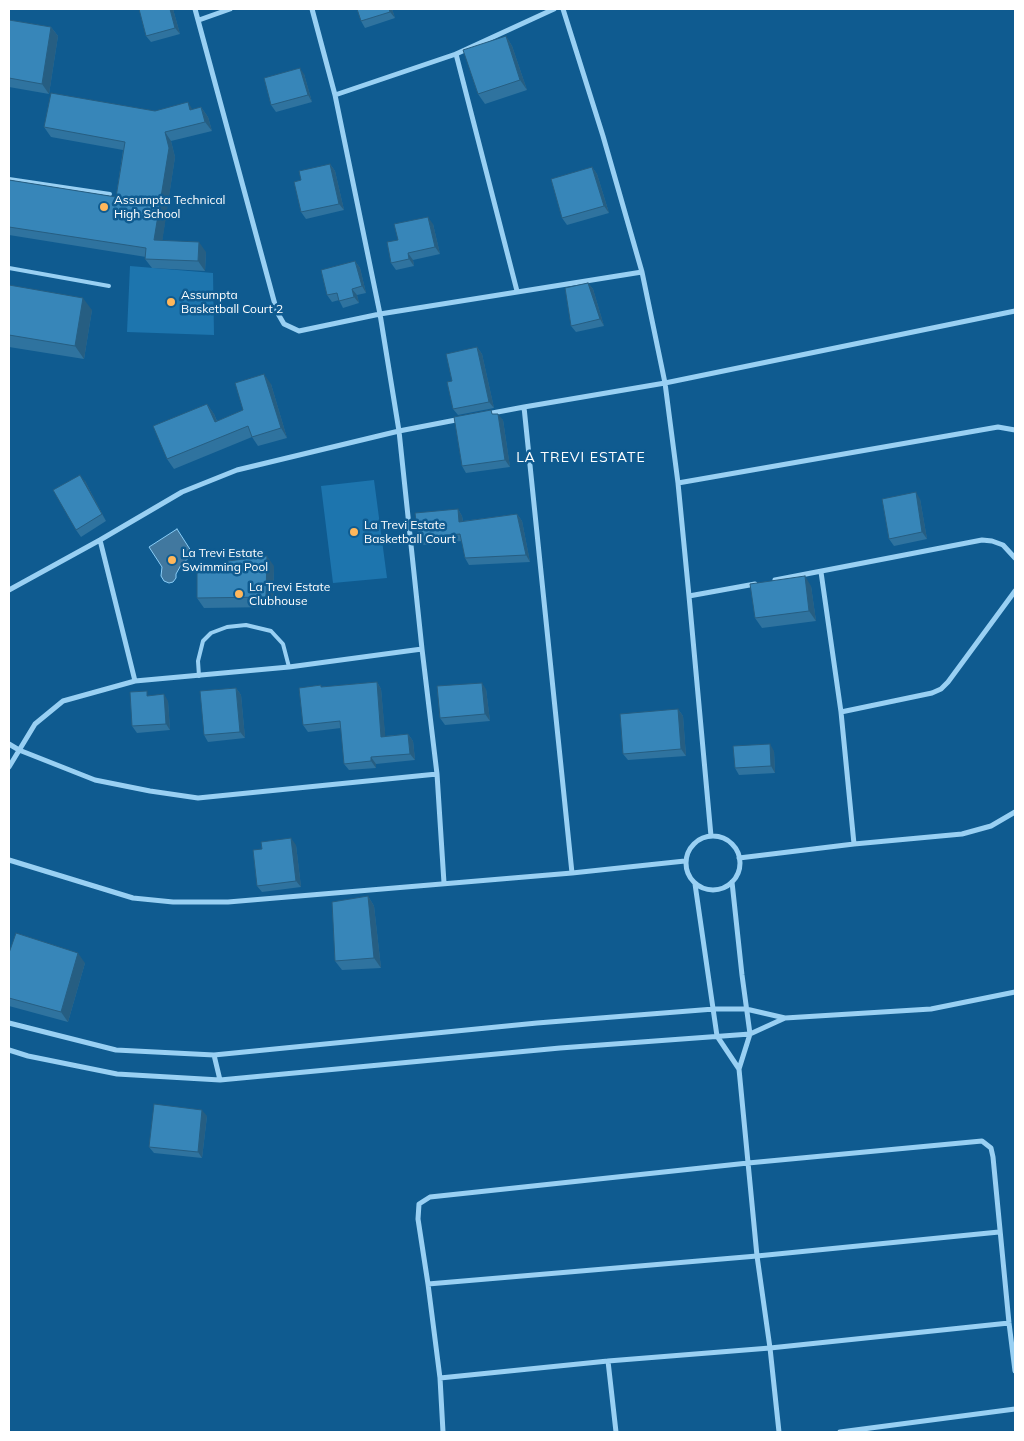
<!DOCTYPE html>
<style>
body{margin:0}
#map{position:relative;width:1024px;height:1441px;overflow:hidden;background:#0f5b90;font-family:Mulish,sans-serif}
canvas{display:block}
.frame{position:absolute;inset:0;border:10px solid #fff;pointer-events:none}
</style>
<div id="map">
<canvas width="1024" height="1441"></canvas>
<div class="frame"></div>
</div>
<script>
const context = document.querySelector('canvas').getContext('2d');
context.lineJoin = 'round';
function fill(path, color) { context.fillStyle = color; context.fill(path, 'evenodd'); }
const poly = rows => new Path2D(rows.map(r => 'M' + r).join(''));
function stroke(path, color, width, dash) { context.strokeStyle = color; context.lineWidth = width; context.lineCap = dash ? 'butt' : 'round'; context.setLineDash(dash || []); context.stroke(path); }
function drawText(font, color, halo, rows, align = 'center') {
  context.font = font + ' Mulish,sans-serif'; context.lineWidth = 5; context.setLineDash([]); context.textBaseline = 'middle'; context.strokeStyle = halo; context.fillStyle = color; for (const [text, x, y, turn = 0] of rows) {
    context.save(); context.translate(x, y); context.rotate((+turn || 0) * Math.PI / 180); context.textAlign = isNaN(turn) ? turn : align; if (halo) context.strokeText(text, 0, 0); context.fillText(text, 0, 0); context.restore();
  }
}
fill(poly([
 [130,266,213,273,214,335,127,332],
 [374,480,387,578,333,583,321,486]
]), '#1d75ae');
const water = poly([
 [177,529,193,554,181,565,176,574,176,578,173,582,169,583,164,581,161,576,162,567,149,547,177,529]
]);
fill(water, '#41789f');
stroke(water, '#8acdf7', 1);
stroke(poly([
 [9,179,110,194],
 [9,268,109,286],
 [199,676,198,661,203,641,211,633,227,627,246,625,271,631,283,644,289,667]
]), '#99d0f3', 4);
stroke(poly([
 [195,9,277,312,284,324,299,331,380,314,642,272],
 [563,9,603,136,642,272,665,383,678,483,689,596,755,584],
 [199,20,230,9],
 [456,54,517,291],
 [335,95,456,54,554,9],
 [524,407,665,383,1015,311],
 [487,414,524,407,572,873,685,861],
 [678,483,998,427,1015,430],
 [100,540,135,681],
 [821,572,841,712,854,844,962,834,991,826,1015,812],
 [775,580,982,540,992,541,1003,545,1015,558],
 [9,590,100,540,182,492,237,470,399,431,380,314,335,95,312,9],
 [689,596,711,836],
 [422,649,437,774,444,883],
 [841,712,932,693,941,689,948,682,1015,591],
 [9,744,19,750,95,780,150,791,198,798,437,774],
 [9,767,35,724,63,701,135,681,289,667,422,649,399,431,461,419],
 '686 863a27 27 0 1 1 54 0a27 27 0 1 1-54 0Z',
 [739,858,854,844],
 [9,860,133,898,173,902,228,902,572,873],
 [732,882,742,975,750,1034,739,1069,757,1256,770,1348,779,1432],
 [695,884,717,1036,739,1069],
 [9,1023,116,1050,214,1055,537,1023,714,1009,746,1009,785,1018,931,1009,1015,992],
 [9,1050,28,1056,117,1074,220,1080,560,1048,750,1034,785,1018],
 [214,1055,220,1080],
 [428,1284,757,1256,999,1232],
 [608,1361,616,1432],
 [440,1378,608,1361,770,1348,1009,1323],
 [443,1432,440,1378,428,1284,418,1219,419,1204,430,1197,748,1163,982,1141,991,1148,993,1157,1009,1323,1015,1371],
 [840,1432,1015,1409]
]), '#99d0f3', 5);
fill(poly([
 [173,9,180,34,151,42,146,36],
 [392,9,395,18,365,28,361,21],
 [9,20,51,27,58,36,49,94,9,87],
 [506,36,512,46,527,90,485,104,478,94],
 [304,74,312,102,276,112,271,105],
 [201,107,208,117,212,131,171,141,175,157,162,241,206,252,205,271,152,268,145,259,146,257,9,235,9,180,116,197,123,150,51,137,44,127,155,111,193,110],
 [330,164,335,171,344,210,306,219,301,212,301,180],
 [592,167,597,174,609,213,567,225,562,218],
 [433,224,440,254,413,260,414,266,396,270,391,263,398,240],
 [355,261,360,268,366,293,357,295,359,303,343,308,339,300,332,302,327,295],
 [588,283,593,289,604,326,576,332,571,326],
 [9,285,92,310,84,359,9,347],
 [477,347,482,354,494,408,458,415,453,409,452,381],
 [271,384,287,438,258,446,252,437,174,469,167,459,207,404,214,414,217,421,243,410],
 [494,414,503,420,510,467,466,473,462,466],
 [85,481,106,521,81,537,76,530],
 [920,499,927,539,894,546,889,539],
 [458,509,462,516,463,521,517,514,522,521,530,562,469,565,465,558,462,541,423,545,418,538],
 [274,566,273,607,204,608,197,598],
 [811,586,816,621,762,628,755,618],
 [377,682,381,689,385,736,408,734,413,741,415,760,376,764,376,768,349,770,344,764,341,728,308,732,303,725,322,687],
 [236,688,241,695,245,738,208,742,204,735],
 [486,689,490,721,445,725,440,718],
 [150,695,168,701,170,730,137,733,132,726],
 [678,709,683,716,686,756,628,760,623,754],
 [774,751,775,773,739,775,735,768],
 [296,845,301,887,262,892,257,886],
 [368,896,374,906,381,968,342,970,335,961],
 [9,953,85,963,68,1022,9,1006],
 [207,1116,202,1158,154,1153,149,1147]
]), '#2f739f');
fill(poly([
 [170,9,173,9,180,34,175,28],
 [389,9,392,9,395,18,390,12],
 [51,27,58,36,49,94,42,84],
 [506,36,512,46,527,90,520,80],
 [300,68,304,74,312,102,308,95],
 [188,102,194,112,190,110],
 [201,107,208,117,212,131,205,122],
 [165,132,171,141,175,157,161,250,154,240],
 [330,164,335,171,344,210,339,204],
 [592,167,597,174,609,213,604,206],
 [428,217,433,224,440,254,435,247],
 [199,242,206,252,205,271,198,261],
 [408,253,413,260,414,266,409,259],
 [355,261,360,268,366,293,362,286],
 [588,283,593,289,604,326,600,319],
 [352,289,357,295,359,303,354,297],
 [83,298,92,310,84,359,75,346],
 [477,347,482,354,494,408,489,402],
 [264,374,271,384,287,438,281,428],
 [207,404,214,414,221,432,215,422],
 [498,414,503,420,510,467,505,460],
 [80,475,85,481,106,521,102,514],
 [916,492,920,499,927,539,922,532],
 [458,509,462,516,464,528,459,522],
 [517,514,522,521,530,562,526,555],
 [267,556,274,566,273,607,266,597],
 [805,576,811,586,816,621,809,611],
 [377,682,381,689,386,743,381,737],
 [482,683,486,689,490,721,485,714],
 [236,688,241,695,245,738,240,732],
 [164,694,168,701,170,730,166,724],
 [678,709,683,716,686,756,681,749],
 [408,734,413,741,415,760,410,754],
 [770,744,774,751,775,773,771,766],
 [371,757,376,764,376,768,371,761],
 [291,838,296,845,301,887,296,881],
 [368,896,374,906,381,968,374,958],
 [78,953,85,963,68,1022,61,1012],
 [202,1110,207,1116,202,1158,198,1152]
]), '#265e82');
const building = poly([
 [139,9,170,9,175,28,146,36,139,9],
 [357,9,389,9,390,12,361,21,357,9],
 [9,20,51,27,42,84,9,78,9,20],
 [506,36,520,80,478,94,463,50,506,36],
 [300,68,308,95,271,105,264,78,300,68],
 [51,93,155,111,188,102,190,110,201,107,205,122,165,132,169,148,154,240,199,242,198,261,145,259,146,248,9,227,9,180,116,197,125,142,44,127,51,93],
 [330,164,339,204,301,212,294,182,301,180,299,171,330,164],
 [592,167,604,206,562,218,551,179,592,167],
 [428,217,435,247,408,253,409,259,391,263,387,242,398,240,394,224,428,217],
 [355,261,362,286,352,289,354,297,339,301,337,293,327,295,321,270,355,261],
 [588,283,600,319,571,326,565,288,588,283],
 [9,285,83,298,75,346,9,335,9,285],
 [477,347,489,402,453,409,447,382,452,381,446,354,477,347],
 [264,374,281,428,252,437,248,426,167,459,153,426,207,404,215,422,243,410,235,383,264,374],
 [491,410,492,414,498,414,505,460,462,466,454,417,491,410],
 [80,475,102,514,76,530,53,490,80,475],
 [916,492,922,532,889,539,882,499,916,492],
 [458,509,459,522,517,514,526,555,465,558,460,534,418,538,415,513,458,509],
 [267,556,266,597,197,598,197,571,227,568,228,561,267,556],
 [805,576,809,611,755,618,750,584,805,576],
 [377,682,381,737,408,734,410,754,371,757,371,761,344,764,340,721,303,725,299,688,321,685,321,687,377,682],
 [482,683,485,714,440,718,437,686,482,683],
 [236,688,240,732,204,735,200,691,236,688],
 [147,691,147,696,164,694,166,724,132,726,130,692,147,691],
 [678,709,681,749,623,754,620,714,678,709],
 [770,744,771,766,735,768,733,746,770,744],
 [291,838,296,881,257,886,253,850,262,849,261,842,291,838],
 [368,896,374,958,335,961,332,902,368,896],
 [16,933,78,953,61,1012,9,998,9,953,16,933],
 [154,1104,202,1110,198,1152,149,1147,154,1104]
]);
fill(building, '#3786b9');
stroke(building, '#265e82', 1);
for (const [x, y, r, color] of [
 [104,207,5,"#ffb75b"],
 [171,302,5,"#ffb75b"],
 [354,532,5,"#ffb75b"],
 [172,560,5,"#ffb75b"],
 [239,594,5,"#ffb75b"]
]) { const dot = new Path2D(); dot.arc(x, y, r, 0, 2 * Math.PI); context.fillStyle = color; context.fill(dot); stroke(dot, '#0f5b90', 2); }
drawText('12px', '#fff', '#0f5b90', [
 ["Assumpta Technical",114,200],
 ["High School",114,214],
 ["Assumpta",181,295],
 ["Basketball Court 2",181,309],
 ["La Trevi Estate",364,525],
 ["Basketball Court",364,539],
 ["La Trevi Estate",182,553],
 ["Swimming Pool",182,567],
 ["La Trevi Estate",249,587],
 ["Clubhouse",249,601]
], 'left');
context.letterSpacing = '1px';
drawText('14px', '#fff', '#0f5b90', [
 ["LA TREVI ESTATE",581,458]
]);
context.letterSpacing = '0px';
</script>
